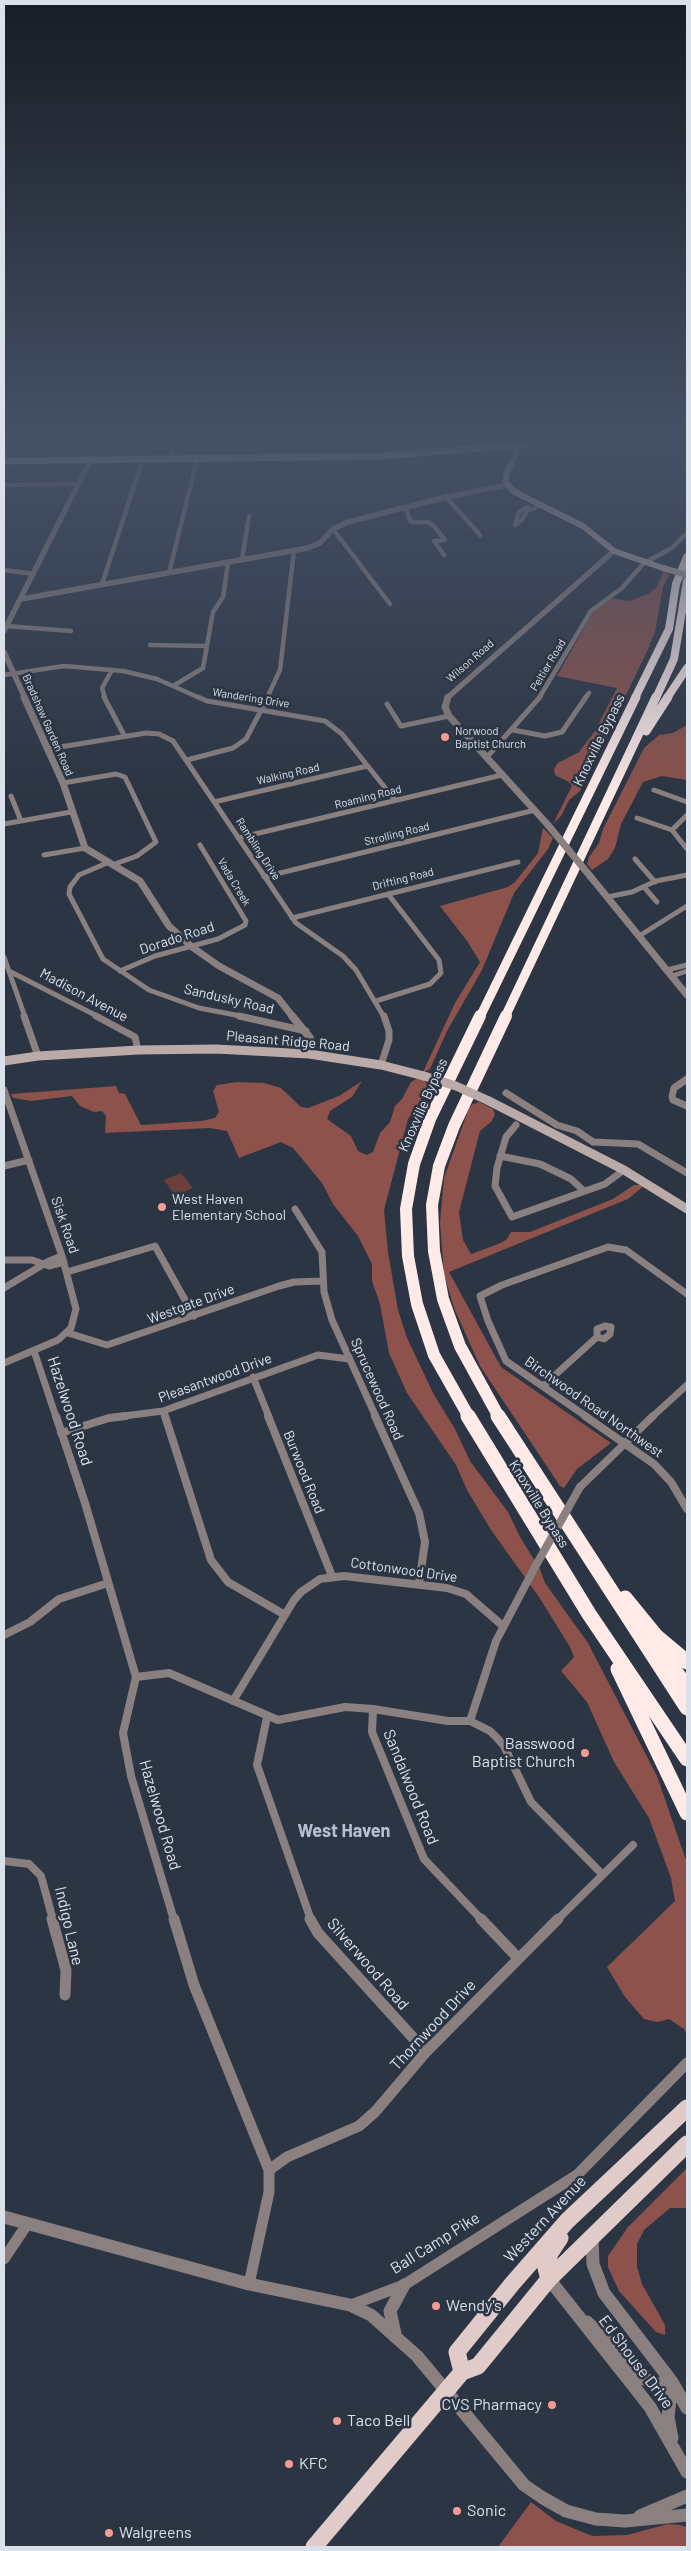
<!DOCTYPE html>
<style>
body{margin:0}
#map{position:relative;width:691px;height:2551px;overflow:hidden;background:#2c3543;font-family:Barlow,sans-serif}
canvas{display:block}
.frame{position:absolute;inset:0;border:5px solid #dbe1ea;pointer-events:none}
</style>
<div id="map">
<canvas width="691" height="2551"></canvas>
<div class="frame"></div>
</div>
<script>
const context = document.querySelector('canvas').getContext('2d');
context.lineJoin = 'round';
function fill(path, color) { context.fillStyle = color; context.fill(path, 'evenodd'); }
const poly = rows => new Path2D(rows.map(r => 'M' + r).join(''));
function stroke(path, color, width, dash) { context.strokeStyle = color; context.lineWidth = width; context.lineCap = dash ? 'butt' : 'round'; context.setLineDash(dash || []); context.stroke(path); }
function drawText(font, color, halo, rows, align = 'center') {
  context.font = font + ' Barlow,sans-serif'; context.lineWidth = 5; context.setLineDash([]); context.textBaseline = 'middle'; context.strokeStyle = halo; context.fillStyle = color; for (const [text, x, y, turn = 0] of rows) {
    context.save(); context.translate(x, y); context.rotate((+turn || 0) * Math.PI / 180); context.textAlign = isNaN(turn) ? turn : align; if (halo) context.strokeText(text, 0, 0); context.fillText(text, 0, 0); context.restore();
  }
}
fill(poly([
 [181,1173,193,1188,175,1196,164,1180]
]), '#6e3f3a');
fill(poly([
 [664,571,669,575,663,587,655,632,649,647,580,791,569,800,561,816,553,824,572,786,569,782,555,775,554,769,558,763,579,752,595,731,617,688,557,676,593,612,611,598,630,601,648,594,656,588],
 [687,725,687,780,662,776,643,782,621,824,615,848,608,859,592,870,587,864,589,857,599,843,603,829,644,748,659,735,673,733],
 [543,828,553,838,548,849,514,893,482,970,447,1031,430,1069,423,1072,455,1003,480,962,467,941,440,906,508,887,515,882,538,853],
 [418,1078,423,1079,427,1084,426,1092,408,1119,384,1210,388,1252,398,1310,407,1338,434,1395,455,1429,470,1461,508,1512,520,1537,540,1569,545,1583,588,1643,657,1776,687,1863,687,2034,684,2029,669,2019,657,2022,644,2019,625,1997,607,1967,675,1901,671,1878,649,1818,614,1762,587,1702,561,1671,574,1657,570,1647,539,1597,491,1530,467,1490,456,1465,407,1393,389,1353,380,1304,372,1281,372,1264,358,1236,333,1204,322,1183,293,1148,281,1142,239,1158,227,1131,210,1128,105,1133,106,1116,102,1111,94,1112,80,1106,72,1096,31,1101,13,1098,11,1094,116,1086,119,1093,125,1094,141,1125,201,1121,215,1118,219,1112,213,1091,217,1085,237,1082,264,1083,281,1088,301,1107,308,1108,339,1096,362,1081,352,1097,330,1111,327,1119,351,1136,358,1151,367,1155,373,1152,380,1133,390,1122,395,1106,402,1099,411,1082],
 [479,1102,493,1109,495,1114,492,1121,480,1131,459,1212,463,1240,471,1254,498,1244,506,1240,511,1232,530,1232,613,1199,634,1185,645,1185,628,1199,449,1272,501,1367,611,1443,577,1469,564,1488,560,1486,480,1366,454,1308,444,1274,440,1222,444,1178,469,1108,473,1104],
 [687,2168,687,2208,670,2208,644,2230,637,2244,637,2267,642,2284,665,2325,665,2335,656,2332,619,2291,608,2267,608,2256,628,2227],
 [531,2502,556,2521,592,2536,627,2535,668,2524,680,2525,687,2527,687,2547,498,2547]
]), '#8c524b');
stroke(poly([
 [4,461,8,444],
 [4,485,79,484],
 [446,497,480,535],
 [405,507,411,522,427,522,433,525,445,540,434,541,444,555],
 [515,525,521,521,527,511,540,506],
 [515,525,519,512,528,507],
 [333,529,390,604],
 [242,560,249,516],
 [4,570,34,574],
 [169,573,198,456],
 [102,584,144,456],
 [6,626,71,631],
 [150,645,207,646],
 [4,675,64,666,123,671,157,679,200,698],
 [173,686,203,668,213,612,223,597,228,563],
 [105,698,102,688,112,670],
 [267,698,280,670,294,550],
 [539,698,591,611,622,588,644,563,672,548,687,533],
 [585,698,589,693]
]), '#8a807f', 4.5);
stroke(poly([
 [104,697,124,735],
 [198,697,207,701,325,721,342,734,395,800],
 [387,704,401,726,449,716],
 [513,730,545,736,562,732,586,697],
 [48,749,146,733,159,734,173,741,296,923,343,956,356,970,384,1017],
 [487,757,540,697],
 [187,760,233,748,246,739,268,697],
 [63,783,116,774,125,777,156,842,137,856,112,865],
 [654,790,687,802],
 [11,796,21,821],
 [214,802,367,766],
 [687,815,672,830,687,849],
 [637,818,672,830],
 [4,824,71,812],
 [238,838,502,775],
 [44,855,85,848],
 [635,859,655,882],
 [107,863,79,875,70,887,69,894,103,959,149,990,199,1008,246,1017],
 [264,877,535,810],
 [644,887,657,902],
 [607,897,632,892,656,881,687,875],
 [292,918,518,862],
 [639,936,687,906],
 [4,957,25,1017],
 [667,970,687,965],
 [9,971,99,1017],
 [120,971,155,956,218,939,245,925,246,921,200,845],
 [672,976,687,971],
 [376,1001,430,984,441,973,439,960,388,894]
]), '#8a807f', 5);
stroke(poly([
 [24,1016,38,1056],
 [96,1016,135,1037,138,1050],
 [239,1016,306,1031],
 [381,1065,389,1040,389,1031,384,1016],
 [687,1079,674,1088,672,1096,673,1100,687,1106],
 [4,1090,62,1256,76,1309,71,1328,58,1340,4,1363],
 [506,1093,557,1125,577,1131,593,1142,638,1144,687,1173],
 [516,1125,506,1137,497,1168,495,1186,512,1217,605,1184,624,1170],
 [500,1156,540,1164,571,1179,584,1191],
 [4,1166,29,1160],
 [295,1209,322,1252,324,1292,332,1320,376,1417],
 [4,1260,32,1260,49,1266,64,1262],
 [67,1272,155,1246,194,1316],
 [4,1288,49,1261,62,1256],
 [605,1326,611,1327,610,1334,604,1339,597,1337,597,1329,605,1326],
 [68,1333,107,1345,279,1286,294,1282,323,1281],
 [34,1351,56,1417],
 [253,1377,269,1417],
 [543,1386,597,1337],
 [163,1411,165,1417],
 [116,1417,163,1411,318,1355,349,1359],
 [587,1417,506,1361,488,1321,480,1296,502,1285,608,1247,626,1250,687,1294],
 [652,1417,687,1385]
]), '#8a807f', 7);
stroke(poly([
 [56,1416,85,1503,136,1677,123,1733,131,1776,174,1920],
 [165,1416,211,1560,228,1582,285,1615],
 [268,1416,332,1576],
 [375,1416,419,1513,425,1542,419,1584],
 [585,1416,654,1464,671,1482,687,1509],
 [61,1433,109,1418,126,1416],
 [580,1487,653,1416],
 [4,1635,30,1622,59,1599,108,1583],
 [136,1677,169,1673,278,1720,345,1707,373,1709,448,1721,470,1721,490,1731,498,1739,504,1746,531,1802,602,1874],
 [233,1701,294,1600,301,1592,320,1579,344,1576,447,1588,466,1594,503,1626],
 [373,1709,372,1732,424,1859,482,1920],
 [267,1717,257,1765,311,1920],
 [470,1721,496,1641,535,1567],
 [4,1861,29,1864,41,1876,53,1920],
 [557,1920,633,1845]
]), '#8a807f', 8);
stroke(poly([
 [52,1919,66,1970,65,1995],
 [174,1919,194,1985,269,2170,269,2192,249,2284],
 [310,1919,318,1933,426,2052],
 [481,1919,518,1958],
 [269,2170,287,2157,359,2126,375,2112,426,2052,558,1919],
 [4,2259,28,2223],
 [351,2305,404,2285,577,2175,687,2063]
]), '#8a807f', 11);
stroke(poly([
 [170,456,176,444],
 [21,599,308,548,320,543,333,529,348,522,446,497,507,485],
 [4,631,92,457],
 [4,652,25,698],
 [447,698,614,551]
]), '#8a807f', 5.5);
stroke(poly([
 [24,697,63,783,85,848,140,881,169,926,192,947,219,966,278,998,293,1017],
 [448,697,445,707,449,716,548,825],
 [590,876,687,995]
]), '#8a807f', 7);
stroke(poly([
 [292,1016,310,1038,309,1054]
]), '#8a807f', 8);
stroke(poly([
 [4,2217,249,2284,350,2305,371,2315,417,2356,524,2485,543,2498,566,2511,596,2519,625,2521,687,2515],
 [592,2237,593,2264,604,2293,672,2382,687,2408],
 [549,2279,650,2407,687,2472],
 [587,2322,608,2341,641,2378,658,2384,672,2382,668,2417,672,2438],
 [395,2334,390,2311,404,2285],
 [640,2516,687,2496]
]), '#8a807f', 13);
stroke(poly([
 [521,444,506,475,506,482,513,491,583,526,614,551,663,568]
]), '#bbaba8', 6);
stroke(poly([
 [4,1061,38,1056,138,1050,216,1049,309,1054,381,1065,424,1076],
 [489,1101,624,1170,687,1209]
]), '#bbaba8', 9);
stroke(poly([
 [549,2279,546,2268,550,2253,560,2238],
 [462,2372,457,2352,512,2284,567,2221,687,2108],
 [314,2547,462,2372,478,2366,549,2279,687,2144]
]), '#e0cbc8', 17);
stroke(poly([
 [4,461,381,456,528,444]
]), '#f0dad8', 7);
stroke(poly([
 [635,698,669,629,676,584,687,557],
 [656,698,674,659,687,581],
 [667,698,687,668]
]), '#ffeae8', 8);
stroke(poly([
 [646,731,668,697],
 [480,1017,636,697],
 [505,1017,656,697]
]), '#ffeae8', 9);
stroke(poly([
 [469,1417,434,1355,417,1304,408,1256,406,1209,414,1164,430,1119,480,1016],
 [499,1417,460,1346,443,1299,434,1251,432,1205,439,1166,454,1126,506,1016]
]), '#ffeae8', 12);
stroke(poly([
 [468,1416,589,1614,687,1759],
 [498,1416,687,1708],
 [625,1598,656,1636,687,1662],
 [651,1639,687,1687],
 [618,1669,687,1813]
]), '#ffeae8', 15);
stroke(poly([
 [535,1567,580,1487]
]), '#8a807f', 8);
stroke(poly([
 [548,825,590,876]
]), '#8a807f', 7);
stroke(poly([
 [663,568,687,575]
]), '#bbaba8', 6);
stroke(poly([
 [424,1076,456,1086,489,1101]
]), '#bbaba8', 9);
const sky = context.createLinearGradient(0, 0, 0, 801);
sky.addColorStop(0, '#181d25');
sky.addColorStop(0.55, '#455166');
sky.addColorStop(1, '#45516600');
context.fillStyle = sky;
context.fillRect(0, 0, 691, 801);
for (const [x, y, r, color] of [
 [445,737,5,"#f59c92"],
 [162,1207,5,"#f59c92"],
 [585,1753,5,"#f59c92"],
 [436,2306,5,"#f59c92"],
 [552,2405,5,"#f59c92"],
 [337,2421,5,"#f59c92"],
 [289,2464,5,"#f59c92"],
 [457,2511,5,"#f59c92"],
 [109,2533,5,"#f59c92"]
]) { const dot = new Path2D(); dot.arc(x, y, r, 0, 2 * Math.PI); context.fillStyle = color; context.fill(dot); stroke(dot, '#2c3543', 2); }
drawText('11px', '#dbe1ea', '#2c3543', [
 ["Wilson Road",470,661,-41],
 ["Peltier Road",548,665,-59],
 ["Wandering Drive",251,698,9],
 ["Bradshaw Garden Road",48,725,66],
 ["Walking Road",288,774,-13],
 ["Roaming Road",368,797,-14],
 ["Strolling Road",397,834,-14],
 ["Rambling Drive",258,849,57],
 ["Drifting Road",403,879,-14],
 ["Vada Creek",234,882,59]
]);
drawText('11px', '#dbe1ea', '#2c3543', [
 ["Norwood",455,731],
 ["Baptist Church",455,744]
], 'left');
drawText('14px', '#dbe1ea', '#2c3543', [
 ["Knoxville Bypass",599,740,-64],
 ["Dorado Road",177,938,-18],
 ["Madison Avenue",84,995,28],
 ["Sandusky Road",229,999,13],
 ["Pleasant Ridge Road",288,1041,5],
 ["Knoxville Bypass",423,1105,-66],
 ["Sisk Road",65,1225,71],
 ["Westgate Drive",191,1304,-20],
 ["Pleasantwood Drive",215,1378,-20],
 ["Sprucewood Road",377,1389,66],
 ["Birchwood Road Northwest",594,1407,35],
 ["Burwood Road",304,1472,68],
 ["Knoxville Bypass",539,1504,58],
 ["Cottonwood Drive",404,1570,8]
]);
drawText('14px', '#dbe1ea', '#2c3543', [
 ["West Haven",172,1199],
 ["Elementary School",172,1215]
], 'left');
drawText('16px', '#dbe1ea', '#2c3543', [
 ["Hazelwood Road",70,1411,72],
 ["Sandalwood Road",411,1787,68],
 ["Hazelwood Road",160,1815,74],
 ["Indigo Lane",69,1926,77],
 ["Silverwood Road",368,1964,49],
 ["Thornwood Drive",433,2025,-47],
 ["Western Avenue",545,2219,-47],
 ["Ball Camp Pike",435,2243,-32],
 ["Ed Shouse Drive",636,2362,53]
]);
drawText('16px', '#dbe1ea', '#2c3543', [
 ["Basswood",575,1744,"right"],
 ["Baptist Church",575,1762,"right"],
 ["Wendy's",446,2306],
 ["CVS Pharmacy",542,2405,"right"],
 ["Taco Bell",347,2421],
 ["KFC",299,2464],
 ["Sonic",467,2511],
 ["Walgreens",119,2533]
], 'left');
drawText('bold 18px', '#b5c1d3', '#2c3543', [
 ["West Haven",344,1831]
]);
</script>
